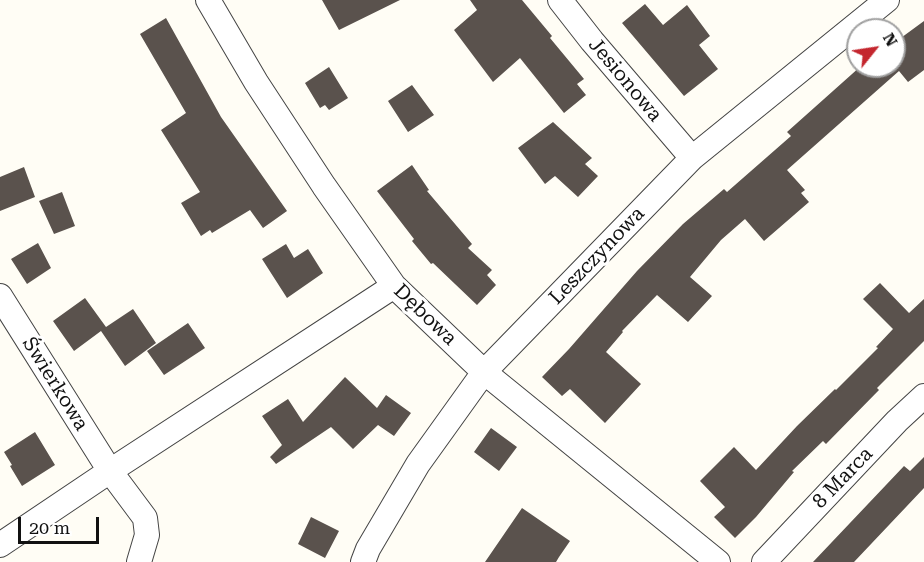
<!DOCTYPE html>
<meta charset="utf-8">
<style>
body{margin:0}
#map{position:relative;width:924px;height:562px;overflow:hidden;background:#fffdf5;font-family:"Roboto Serif",serif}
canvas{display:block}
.north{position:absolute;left:846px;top:18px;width:60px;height:60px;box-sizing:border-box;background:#fff;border:2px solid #a0a0a0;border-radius:50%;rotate:60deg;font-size:16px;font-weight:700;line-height:24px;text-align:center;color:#111}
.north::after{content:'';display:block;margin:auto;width:21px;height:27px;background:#c4262e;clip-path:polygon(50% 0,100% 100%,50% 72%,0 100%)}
.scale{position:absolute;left:18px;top:517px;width:81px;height:27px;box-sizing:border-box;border:3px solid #111;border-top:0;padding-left:8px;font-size:18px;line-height:21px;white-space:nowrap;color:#111;-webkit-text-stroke:4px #fff;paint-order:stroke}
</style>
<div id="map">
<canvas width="924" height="562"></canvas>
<div class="north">N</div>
<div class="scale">20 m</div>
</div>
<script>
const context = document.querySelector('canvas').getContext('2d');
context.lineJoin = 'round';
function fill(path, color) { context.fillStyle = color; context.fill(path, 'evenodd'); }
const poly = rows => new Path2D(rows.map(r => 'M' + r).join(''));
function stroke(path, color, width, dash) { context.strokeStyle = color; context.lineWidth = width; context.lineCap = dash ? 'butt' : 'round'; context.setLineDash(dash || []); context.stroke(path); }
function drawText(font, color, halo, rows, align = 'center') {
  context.font = font + ' "Roboto Serif",serif'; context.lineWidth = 6; context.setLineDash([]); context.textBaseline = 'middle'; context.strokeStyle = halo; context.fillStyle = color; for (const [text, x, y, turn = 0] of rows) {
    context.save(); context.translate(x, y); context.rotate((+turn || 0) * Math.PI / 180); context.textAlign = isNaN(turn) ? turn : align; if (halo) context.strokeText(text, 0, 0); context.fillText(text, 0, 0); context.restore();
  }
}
fill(poly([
 [322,0,400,0,339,30],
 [470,0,522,0,552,36,550,38,584,79,577,84,586,95,564,113,520,58,493,82,454,30,477,10],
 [645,4,663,25,687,5,710,36,699,45,718,69,684,96,622,23],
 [166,18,221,117,287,211,263,228,250,210,212,233,210,230,201,236,181,203,200,192,161,130,186,113,140,34],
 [924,21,924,70,908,82,899,71,787,170,805,190,801,193,809,202,764,241,745,219,721,240,690,277,712,296,688,322,657,295,622,331,623,332,606,352,641,384,605,423,570,389,562,396,542,377,569,349,637,271,683,224,724,189,727,192,791,136,787,132,861,66,895,66,894,43],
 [329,67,348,98,329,110,325,105,320,108,305,83],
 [412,85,434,115,408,132,388,101],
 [553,122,592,158,585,164,598,176,578,197,555,176,545,184,518,148],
 [412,165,429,190,427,191,472,244,468,248,492,270,487,275,496,285,477,305,433,263,431,264,412,241,414,239,377,191],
 [24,167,35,197,0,211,0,177],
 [62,192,75,226,54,234,39,201],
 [38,243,51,268,27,284,11,259],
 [286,244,294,258,308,249,323,273,287,298,262,259],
 [880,283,909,313,924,299,924,341,877,388,879,390,826,444,823,441,792,471,794,472,756,517,735,538,714,517,725,507,700,481,734,447,756,470,797,426,835,389,836,390,878,348,876,347,893,329,863,299],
 [85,298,106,327,133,309,156,343,125,366,101,331,74,351,53,321],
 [188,323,205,348,164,375,147,351],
 [345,377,377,408,386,395,411,413,394,436,378,425,353,449,331,427,276,464,270,457,282,445,262,416,288,399,303,422],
 [491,428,517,447,499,471,474,452],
 [35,432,55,465,22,486,10,466,12,465,4,452],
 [924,457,924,488,854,562,813,562,904,466,910,471],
 [522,508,570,541,559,557,556,562,485,562],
 [311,517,339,531,325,558,298,544]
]), '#5a524d');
const minor = poly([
 [208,0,256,82,324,186,394,286,484,372,718,562],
 [560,0,592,41,692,158],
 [0,296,110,471,145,518,147,535,139,562],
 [0,545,110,471,394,286],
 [363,562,368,549,418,464,484,372,692,158,887,0],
 [764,562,897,421,924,396]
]);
stroke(minor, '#444', 26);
stroke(minor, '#fff', 24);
drawText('20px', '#111', '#fff', [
 ["Jesionowa",625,80,50],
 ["Leszczynowa",597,256,-46],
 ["Dębowa",425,315,44],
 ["Świerkowa",55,384,58],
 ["8 Marca",843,478,-46]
]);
</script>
